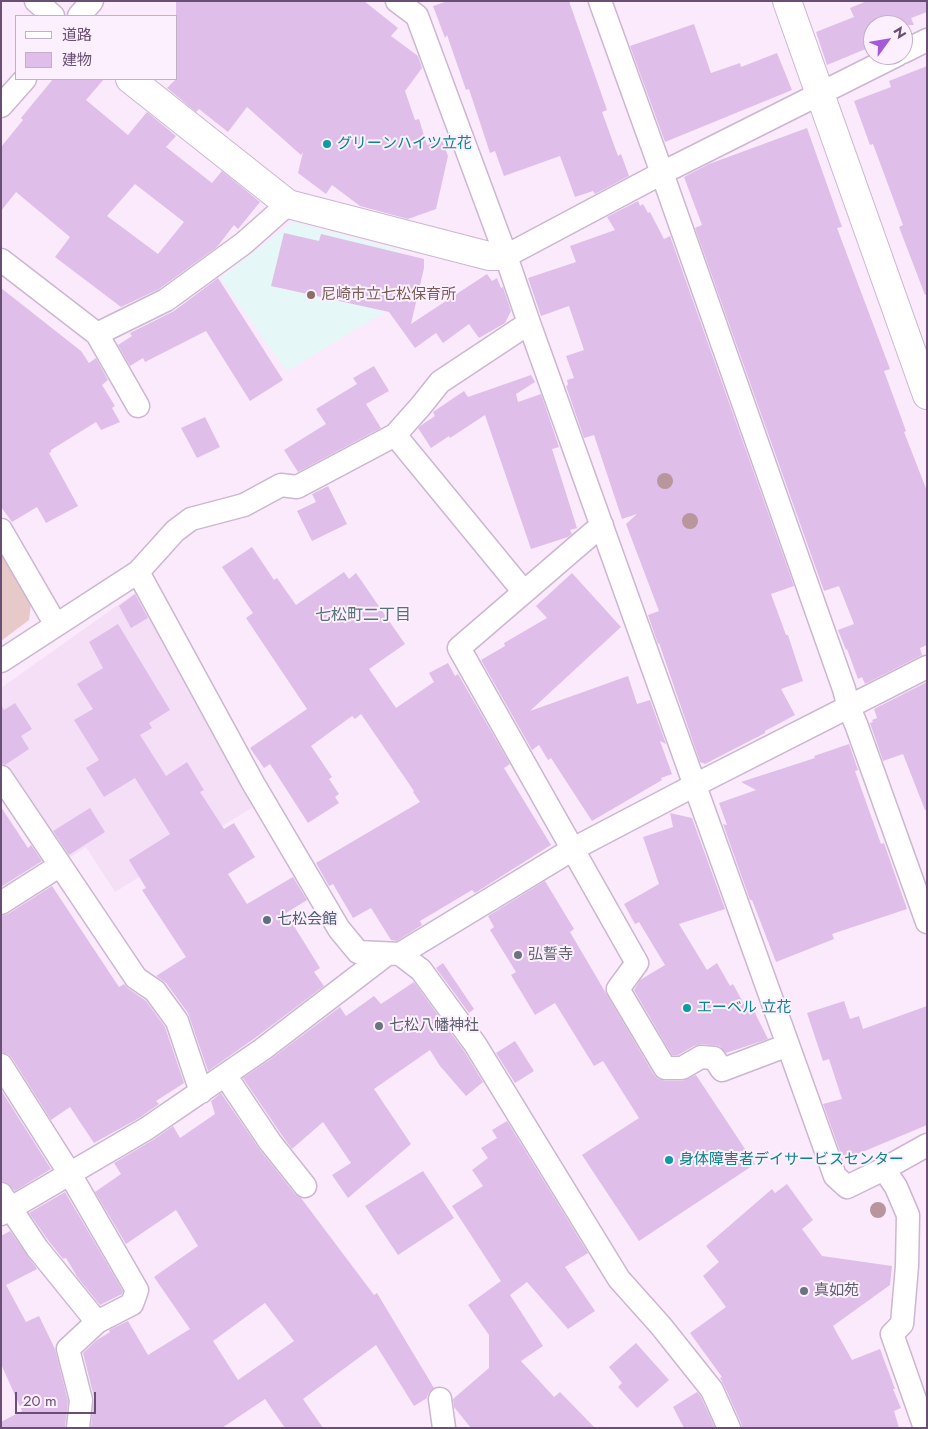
<!DOCTYPE html>
<meta charset="utf-8">
<style>
body{margin:0}
#map{position:relative;width:928px;height:1429px;overflow:hidden;background:#faeafb;font-family:Jost,"Noto Sans JP",sans-serif}
canvas{display:block}
.frame{position:absolute;inset:0;border:2px solid #694f73;pointer-events:none}
.legend{position:absolute;left:15px;top:15px;width:162px;height:65px;box-sizing:border-box;background:#fdf0fe;border:1px solid #c2b0c6;margin:0;padding:6px 9px;list-style:none;font-size:15px;color:#694f73}
.legend li{display:flex;align-items:center;gap:10px;height:25px}
.legend b{width:25px;border:1px solid #c2b0c6}
.north{position:absolute;left:863px;top:15px;width:50px;height:50px;box-sizing:border-box;background:#fdf0fe;border:1px solid #c2b0c6;border-radius:50%;rotate:58deg;font-size:14px;font-weight:700;line-height:20px;text-align:center;color:#694f73}
.north::after{content:'';display:block;margin:auto;width:18px;height:22px;background:#a55bd9;clip-path:polygon(50% 0,100% 100%,50% 72%,0 100%)}
.scale{position:absolute;left:15px;top:1392px;width:81px;height:22px;box-sizing:border-box;border:2px solid #694f73;border-top:0;padding-left:6px;font-size:15px;line-height:18px;white-space:nowrap;color:#694f73;-webkit-text-stroke:4px #fdf0fe;paint-order:stroke}
</style>
<div id="map">
<canvas width="928" height="1429"></canvas>
<div class="frame"></div>
<ul class="legend">
<li><b style="height:6px;background:#fff"></b>道路</li>
<li><b style="height:14px;background:#dfbfe9"></b>建物</li>
</ul>
<div class="north">N</div>
<div class="scale">20 m</div>
</div>
<script>
const context = document.querySelector('canvas').getContext('2d');
context.lineJoin = 'round';
function fill(path, color) { context.fillStyle = color; context.fill(path, 'evenodd'); }
const poly = rows => new Path2D(rows.map(r => 'M' + r).join(''));
function stroke(path, color, width, dash) { context.strokeStyle = color; context.lineWidth = width; context.lineCap = dash ? 'butt' : 'round'; context.setLineDash(dash || []); context.stroke(path); }
function drawText(font, color, halo, rows, align = 'center') {
  context.font = font + ' Jost,"Noto Sans JP",sans-serif'; context.lineWidth = 4; context.setLineDash([]); context.textBaseline = 'middle'; context.strokeStyle = halo; context.fillStyle = color; for (const [text, x, y, turn = 0] of rows) {
    context.save(); context.translate(x, y); context.rotate((+turn || 0) * Math.PI / 180); context.textAlign = isNaN(turn) ? turn : align; if (halo) context.strokeText(text, 0, 0); context.fillText(text, 0, 0); context.restore();
  }
}
fill(poly([
 [139,590,258,804,115,892,86,847,67,859,1,760,1,688]
]), '#f5dff7');
fill(poly([
 [293,222,400,250,386,311,287,371,220,278]
]), '#e6f7f7');
fill(poly([
 [1,552,31,604,29,620,1,641]
]), '#e8c9ca');
fill(poly([
 [176,1,364,1,398,28,391,36,418,56,422,68,405,91,415,120,419,119,427,145,442,140,448,156,436,209,408,219,360,206,332,185,326,194,298,173,303,152,301,155,247,107,228,132,199,109,196,112,167,88,176,79],
 [448,1,569,1,607,110,602,112,618,156,621,154,629,176,595,194,593,191,575,197,560,156,504,176,495,151,490,153,469,89,466,90,447,35,445,38,433,6],
 [867,1,927,1,927,12,911,18,914,25,873,25,873,46,827,65,816,32,854,17,850,8],
 [694,24,711,73,740,63,741,67,777,53,792,90,665,142,630,46],
 [927,66,927,294,925,295,899,227,903,225,873,144,870,145,854,101,891,87,889,81],
 [53,79,104,79,86,100,128,135,147,112,176,136,166,147,212,183,222,171,260,202,238,229,234,225,217,247,159,289,121,307,55,257,70,237,16,192,1,211,1,147,23,120,21,118],
 [135,184,184,222,158,254,107,216],
 [807,128,842,227,837,228,890,369,884,371,906,431,904,432,927,491,927,645,920,648,922,655,865,684,862,677,858,679,847,649,846,650,838,630,854,624,839,586,824,591,819,577,695,228,702,225,684,177,709,164],
 [638,201,640,206,643,204,648,213,650,212,664,239,670,236,794,586,771,594,786,635,788,635,803,681,781,689,795,715,765,731,765,733,705,764,700,762,659,643,658,644,648,615,659,611,626,524,637,514,622,519,594,435,584,438,566,386,568,385,567,380,574,378,566,356,584,350,569,306,541,316,528,278,576,262,570,246,615,230,607,217],
 [284,233,319,241,321,234,424,259,424,268,411,324,487,274,492,281,497,278,501,288,503,287,511,311,505,323,479,338,469,324,443,343,436,333,415,348,389,312,271,286],
 [218,278,283,380,250,401,206,331,145,362,143,358,130,366,118,345,132,336,130,333,174,311],
 [1,288,81,351,89,363,96,358,108,380,102,385,115,406,112,408,120,422,101,430,96,422,51,450,51,452,49,453,78,506,46,523,37,507,12,522,1,507],
 [374,366,389,391,366,404,381,428,298,472,284,450,326,424,316,409,357,384,353,378],
 [531,375,535,382,516,394,518,402,541,394,559,447,552,449,577,528,570,530,572,534,568,537,531,549,485,415,450,438,449,436,431,448,418,428,423,424,435,416,433,412,464,391,468,397],
 [205,417,220,447,197,458,181,428],
 [328,486,347,524,312,541,297,511,316,502,312,494],
 [252,547,274,580,277,578,296,605,344,572,349,579,356,573,405,644,369,669,396,708,434,682,429,673,448,663,455,676,458,674,510,764,504,768,551,845,475,893,472,890,420,921,422,925,397,941,391,940,371,908,353,918,333,884,329,886,316,863,420,802,413,792,414,791,361,714,355,719,352,716,311,746,332,777,329,779,339,794,335,797,339,803,308,823,270,764,264,768,250,748,307,709,246,618,253,613,222,567],
 [572,573,621,627,530,711,628,676,637,704,650,700,666,744,660,741,672,774,661,778,662,780,592,821,551,758,548,760,539,745,532,750,481,660,505,646,504,643,547,618,536,606],
 [135,594,148,618,131,628,119,606],
 [118,624,170,710,149,723,152,728,140,735,166,776,187,762,204,790,200,792,224,829,234,823,255,857,228,874,247,904,293,877,307,900,286,913,320,968,314,972,324,986,255,1038,208,1071,188,1013,166,983,156,976,186,957,142,890,146,888,129,860,170,834,135,778,104,797,86,768,99,760,74,720,93,709,77,684,103,668,89,642],
 [927,682,927,810,925,810,903,754,883,761,870,723,873,722,872,720,877,718,874,709],
 [15,703,32,729,21,736,29,749,5,765,1,764,1,705,4,710],
 [849,744,858,770,855,771,881,844,884,843,907,909,832,934,834,939,776,962,752,900,750,900,723,824,727,825,719,803,756,790,741,782,815,758,814,756],
 [1,807,28,848,31,845,42,861,1,887],
 [90,808,105,832,69,855,53,831],
 [670,813,692,818,725,909,679,924,707,970,717,963,730,986,733,984,745,1006,750,1003,768,1039,726,1053,720,1046,702,1044,694,1046,678,1055,672,1055,634,990,640,980,665,965,639,922,635,924,624,904,659,884,643,837,673,827],
 [545,881,574,929,570,932,654,1075,658,1079,665,1081,682,1081,696,1075,755,1164,639,1241,582,1155,639,1118,603,1061,594,1066,555,1003,535,1015,511,975,516,972,490,930,494,927,488,916],
 [52,886,119,987,124,984,129,989,146,1001,165,1027,184,1083,156,1101,159,1104,139,1118,94,1143,70,1107,51,1120,12,1058,8,1054,1,1052,1,916,8,914],
 [443,963,474,1009,469,1013,436,968],
 [414,982,464,1051,483,1082,466,1096,440,1066,430,1050,374,1089,411,1144,348,1198,332,1175,351,1163,323,1122,292,1149,281,1134,243,1078,271,1059,340,1007,346,1016,374,996,381,1004],
 [844,1001,850,1019,859,1016,863,1029,927,1006,927,1125,848,1158,841,1154,823,1104,842,1099,829,1059,823,1061,807,1013],
 [515,1041,534,1071,515,1083,496,1053],
 [1,1090,51,1169,15,1191,7,1183,1,1181],
 [221,1093,260,1150,295,1194,301,1198,374,1295,377,1293,434,1388,428,1394,427,1398,414,1406,376,1345,303,1399,323,1428,285,1428,265,1399,222,1428,91,1428,94,1397,83,1353,97,1340,110,1332,109,1330,128,1321,148,1355,190,1329,154,1277,198,1246,176,1210,126,1244,95,1192,121,1174,114,1163,153,1140,173,1126,180,1138,215,1114,211,1101],
 [265,1303,294,1341,238,1380,213,1341],
 [507,1121,588,1253,565,1267,595,1311,568,1329,527,1282,510,1295,452,1206,483,1186,472,1170,488,1158,481,1148,497,1138,492,1130],
 [423,1171,454,1218,398,1255,365,1206],
 [787,1184,813,1220,802,1229,822,1256,892,1266,890,1285,833,1326,852,1360,880,1349,895,1389,893,1389,901,1408,894,1411,899,1428,742,1428,741,1423,724,1385,720,1378,722,1377,690,1333,726,1307,703,1276,719,1262,706,1246,772,1189,775,1193],
 [65,1192,123,1291,122,1294,100,1305,78,1278,66,1258,63,1259,48,1240,29,1213],
 [10,1231,37,1269,6,1285,26,1322,39,1316,55,1349,68,1401,65,1428,1,1428,1,1422,22,1411,1,1364,1,1236],
 [501,1281,543,1346,521,1361,554,1397,560,1392,595,1428,471,1428,454,1407,453,1399,489,1368,489,1335,468,1305],
 [636,1343,669,1380,637,1408,618,1387,622,1383,609,1367],
 [697,1392,701,1397,715,1428,684,1428,673,1407]
]), '#dfbfe9');
const minor = poly([
 [36,1,53,16],
 [397,1,417,16,506,256,529,323,835,1176,847,1187,884,1169,896,1187,908,1215,907,1266,902,1324,892,1334,925,1428],
 [600,1,662,173,844,689,849,708,856,724,927,922],
 [79,16,92,1],
 [903,52,927,40],
 [1,106,25,79],
 [506,256,662,173,897,55],
 [1,260,97,334,166,300,244,243,288,204],
 [97,334,138,406],
 [395,435,524,592],
 [602,525,459,648,637,963,618,989,665,1068,682,1068,701,1057,714,1058,722,1070,788,1045],
 [1,530,56,625],
 [138,572,175,531,191,519,244,505,281,485,297,487,395,435,420,407,440,382,529,323],
 [1,661,138,572,253,783,339,929,358,952,400,954,421,970,475,1044,619,1279,661,1326,712,1390,729,1428],
 [1,777,136,978,155,991,177,1021,201,1092],
 [1,903,59,866],
 [400,954,573,849,695,785,927,667],
 [1,1065,70,1174,137,1290,132,1304,97,1322,68,1349,81,1400,78,1428],
 [225,1075,270,1142,305,1186],
 [884,1169,927,1145],
 [1,1194,37,1248,97,1322],
 [1,1214,146,1129,263,1049,387,954],
 [440,1399,444,1428]
]);
const tertiary = poly([
 [787,1,927,395],
 [130,79,288,204,489,256,506,256]
]);
stroke(minor, '#ccb6d1', 25);
stroke(tertiary, '#ccb6d1', 30);
stroke(minor, '#fff', 22);
stroke(tertiary, '#fff', 28);
context.fillStyle = '#b9969c';
for (const [x, y] of [
 [665,481],
 [690,521],
 [878,1210]
]) { context.beginPath(); context.arc(x, y, 8, 0, 2 * Math.PI); context.fill(); }
for (const [x, y, r, color] of [
 [327,144,5,"#0f9aa8"],
 [311,295,5,"#8d6e63"],
 [267,920,5,"#5c6f8a"],
 [518,955,5,"#6b7280"],
 [687,1008,5,"#0f9aa8"],
 [379,1026,5,"#6b7280"],
 [669,1160,5,"#0f9aa8"],
 [804,1291,5,"#6b7280"]
]) { const dot = new Path2D(); dot.arc(x, y, r, 0, 2 * Math.PI); context.fillStyle = color; context.fill(dot); stroke(dot, '#fdf0fe', 2); }
drawText('15px', '#0d838f', '#fdf0fe', [
 ["グリーンハイツ立花",337,144],
 ["エーベル 立花",697,1008],
 ["身体障害者デイサービスセンター",679,1160]
], 'left');
drawText('15px', '#785e54', '#fdf0fe', [
 ["尼崎市立七松保育所",321,295]
], 'left');
drawText('15px', '#4e5e75', '#fdf0fe', [
 ["七松会館",277,920]
], 'left');
drawText('15px', '#5b616d', '#fdf0fe', [
 ["弘誓寺",528,955],
 ["七松八幡神社",389,1026],
 ["真如苑",814,1291]
], 'left');
drawText('16px', '#557375', '#fdf0fe', [
 ["七松町二丁目",363,616]
]);
</script>
